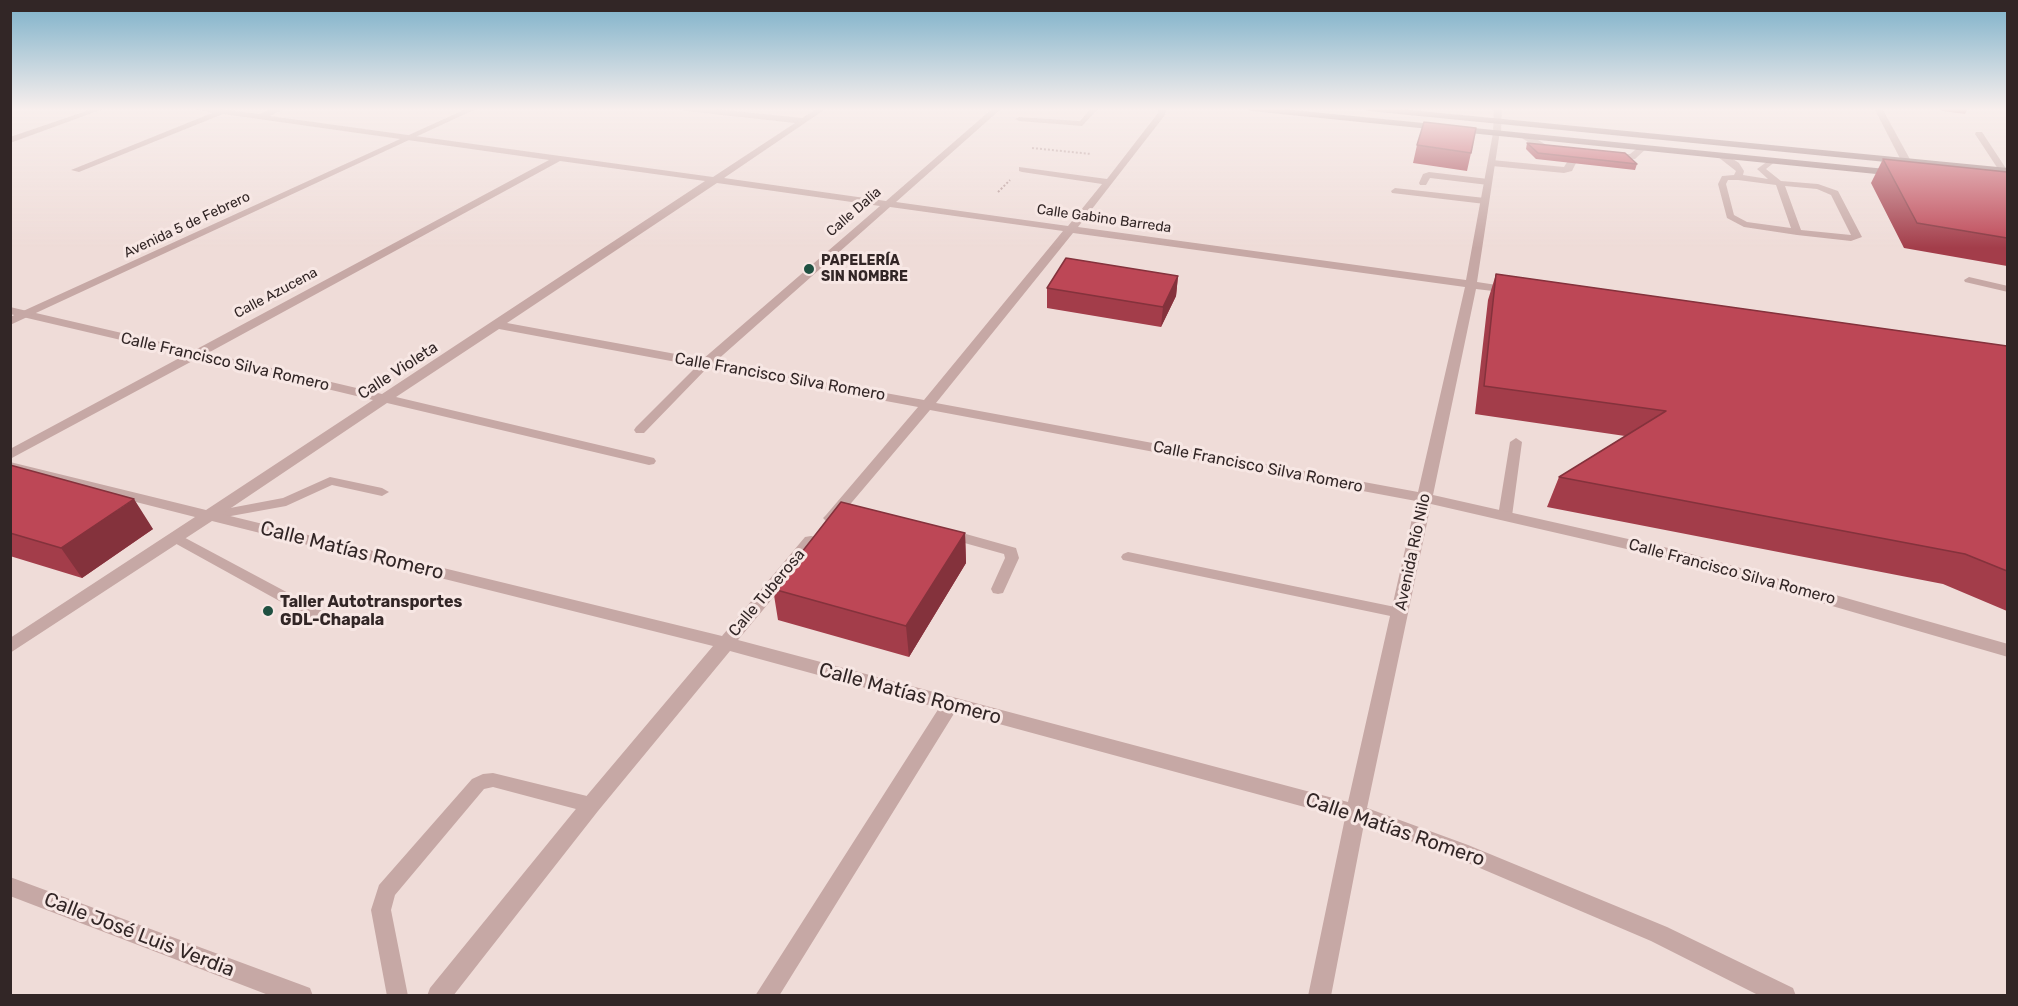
<!DOCTYPE html>
<meta charset="utf-8">
<style>
body{margin:0}
#map{position:relative;width:2018px;height:1006px;overflow:hidden;background:#efdcd8;font-family:Rubik,sans-serif}
canvas{display:block}
.frame{position:absolute;inset:0;border:12px solid #322626;pointer-events:none}
</style>
<div id="map">
<canvas width="2018" height="1006"></canvas>
<div class="frame"></div>
</div>
<script>
const context = document.querySelector('canvas').getContext('2d');
context.lineJoin = 'round';
const poly = rows => new Path2D(rows.map(r => 'M' + r).join(''));
function stroke(path, color, width, dash) { context.strokeStyle = color; context.lineWidth = width; context.lineCap = dash ? 'butt' : 'round'; context.setLineDash(dash || []); context.stroke(path); }
function fill(path, color) { context.fillStyle = color; context.fill(path, 'evenodd'); }
function drawText(font, color, halo, rows, align = 'center') {
  context.font = font + ' Rubik,sans-serif'; context.lineWidth = 6; context.setLineDash([]); context.textBaseline = 'middle'; context.strokeStyle = halo; context.fillStyle = color; for (const [text, x, y, turn = 0] of rows) {
    context.save(); context.translate(x, y); context.rotate((+turn || 0) * Math.PI / 180); context.textAlign = isNaN(turn) ? turn : align; if (halo) context.strokeText(text, 0, 0); context.fillText(text, 0, 0); context.restore();
  }
}
stroke(poly([
 [1032,148,1091,154],
 [998,192,1010,180]
]), '#b19290', 2, [2, 2]);
fill(poly([
 [1091,108,1099,108,1082,126,1019,121,1015,119,1019,117,1080,121,1091,108],
 [1976,132,1982,132,2007,170,2006,172,2000,172,1975,134,1976,132],
 [1522,134,1528,134,1555,150,1551,152,1537,148,1522,138,1522,134],
 [1640,146,1647,148,1635,159,1612,158,1608,156,1612,154,1630,154,1640,146],
 [1574,151,1581,153,1572,171,1564,173,1492,166,1488,163,1492,160,1564,167,1574,151],
 [1718,153,1724,153,1739,163,1744,171,1743,175,1768,179,1757,169,1772,158,1776,161,1766,169,1781,181,1818,184,1838,191,1862,237,1851,241,1797,235,1744,227,1727,218,1718,184,1722,176,1734,175,1736,171,1718,157,1718,153],
 [1728,180,1738,180,1776,185,1791,228,1747,222,1734,215,1726,184,1728,180],
 [1785,186,1817,189,1831,195,1851,235,1801,230,1785,186],
 [1429,172,1488,179,1492,182,1488,185,1430,178,1426,185,1420,185,1419,183,1423,174,1429,172],
 [1395,188,1485,198,1489,201,1485,204,1392,193,1391,191,1395,188],
 [1969,277,2008,286,2008,292,1965,282,1964,280,1969,277],
 [705,361,709,362,709,366,644,433,636,433,634,430,636,427,701,362,705,361],
 [1516,438,1522,442,1512,516,1505,520,1498,516,1510,442,1516,438],
 [330,477,382,488,389,492,382,496,332,485,286,506,209,520,202,516,209,512,283,498,330,477],
 [948,529,1016,548,1019,558,1003,593,998,594,993,593,991,589,1005,558,1004,554,943,537,941,534,948,529],
 [176,533,322,611,325,615,322,619,312,619,171,541,169,538,176,533],
 [1128,552,1400,608,1405,609,1408,613,1405,617,1400,618,1123,560,1121,557,1123,554,1128,552],
 [493,773,591,797,597,800,600,805,597,810,591,813,493,787,484,789,395,895,391,910,408,996,387,996,371,910,379,885,472,779,483,774,493,773]
]), '#c6a8a5');
fill(poly([
 [192,108,212,108,259,114,275,108,286,108,270,116,713,177,795,123,685,111,681,108,705,108,802,118,818,108,827,108,724,178,886,201,993,108,1002,108,896,202,1068,226,1102,184,1022,172,1019,171,1019,167,1107,179,1158,113,1159,108,1167,108,1165,115,1078,227,1466,280,1493,133,1500,131,1477,282,1510,287,1516,290,1510,293,1476,289,1433,495,1677,550,2008,644,2008,657,1670,559,1431,504,1367,808,1468,845,1667,927,1793,988,1796,996,1760,996,1651,941,1454,857,1364,824,1331,996,1308,996,1345,818,955,712,779,996,755,996,939,708,730,651,598,811,453,996,427,996,430,988,584,799,713,646,212,521,10,653,10,638,195,517,10,470,10,462,206,510,373,400,198,358,10,459,10,449,185,355,10,314,10,307,195,350,549,160,223,114,79,172,71,170,212,113,192,108],
 [560,161,705,181,382,394,208,353,560,161],
 [717,183,880,206,703,359,507,323,717,183],
 [890,207,1063,231,924,400,715,362,890,207],
 [1073,233,1465,287,1418,492,936,403,1073,233],
 [499,329,918,407,826,515,823,518,826,521,831,523,836,521,930,410,1416,501,1348,802,738,640,817,545,819,541,817,537,811,536,805,537,722,636,222,514,387,403,649,465,654,464,656,461,654,458,396,397,499,329],
 [1874,108,1882,108,1918,174,1916,176,1908,174,1874,108],
 [10,877,302,985,310,988,313,996,271,996,10,896,10,877]
]), '#c6a8a5');
fill(poly([
 [95,108,106,108,10,143,10,137,95,108],
 [468,108,478,108,10,325,10,317,468,108],
 [1494,108,1502,108,1501,133,1497,136,1493,133,1494,108]
]), '#c6a8a5');
fill(poly([
 [1247,108,1273,108,1896,170,1901,173,1896,176,1251,111,1247,108],
 [1364,108,1390,108,2008,168,2008,174,1368,111,1364,108]
]), '#977');
fill(poly([
 [1940,108,1968,108,1965,114,1942,111],
 [1527,143,1637,164,1635,170,1536,159,1526,149],
 [1417,145,1471,153,1467,171,1413,163],
 [1883,159,2007,172,2007,266,1904,248,1871,183],
 [1496,274,2007,346,2007,611,1943,584,1547,507,1559,477,1625,436,1475,414,1488,300],
 [1178,276,1176,296,1161,327,1047,308,1047,288],
 [10,465,153,529,82,578,10,556],
 [965,533,966,563,909,657,778,620,773,589]
]), '#a33d4a');
fill(poly([
 [1178,276,1176,296,1161,327,1163,307],
 [134,499,153,529,82,578,61,548],
 [965,533,966,563,909,657,906,626]
]), '#84323c');
const building = poly([
 [1424,122,1476,128,1471,153,1417,145,1424,122],
 [1527,143,1625,153,1637,164,1538,153,1527,143],
 [1883,159,2007,172,2007,238,1917,223,1883,159],
 [1066,258,1178,276,1163,307,1047,288,1066,258],
 [1496,274,2007,346,2007,571,1965,554,1559,477,1666,411,1484,386,1496,274],
 [10,465,134,499,61,548,10,533,10,465],
 [841,502,965,533,906,626,773,589,841,502]
]);
fill(building, '#bd4756');
stroke(building, '#84323c', 1.5);
const sky = context.createLinearGradient(0, 0, 0, 248);
sky.addColorStop(0, '#7bb0c9');
sky.addColorStop(0.44, '#f8efed');
sky.addColorStop(1, '#f8efed00');
context.fillStyle = sky;
context.fillRect(0, 0, 2018, 248);
for (const [x, y, r, color] of [
 [809,269,6,"#1f5041"],
 [268,611,6,"#1f5041"]
]) { const dot = new Path2D(); dot.arc(x, y, r, 0, 2 * Math.PI); context.fillStyle = color; context.fill(dot); stroke(dot, '#f7e7e4', 2); }
drawText('14px', '#322626', '#f7e7e4', [
 ["Calle Dalia",854,212,-41],
 ["Calle Gabino Barreda",1104,219,8],
 ["Avenida 5 de Febrero",187,225,-25],
 ["Calle Azucena",276,293,-28]
]);
drawText('bold 14px', '#322626', '#f7e7e4', [
 ["PAPELERÍA",821,261],
 ["SIN NOMBRE",821,277]
], 'left');
drawText('16px', '#322626', '#f7e7e4', [
 ["Calle Francisco Silva Romero",225,362,13],
 ["Calle Violeta",398,371,-33],
 ["Calle Francisco Silva Romero",780,377,10],
 ["Calle Francisco Silva Romero",1258,467,11],
 ["Avenida Río Nilo",1413,552,-78],
 ["Calle Francisco Silva Romero",1732,572,15],
 ["Calle Tuberosa",767,593,-50]
]);
drawText('bold 16px', '#322626', '#f7e7e4', [
 ["Taller Autotransportes",280,602],
 ["GDL-Chapala",280,620]
], 'left');
drawText('20px', '#322626', '#f7e7e4', [
 ["Calle Matías Romero",352,551,14],
 ["Calle Matías Romero",910,694,15],
 ["Calle Matías Romero",1395,830,19],
 ["Calle José Luis Verdia",139,935,21]
]);
</script>
